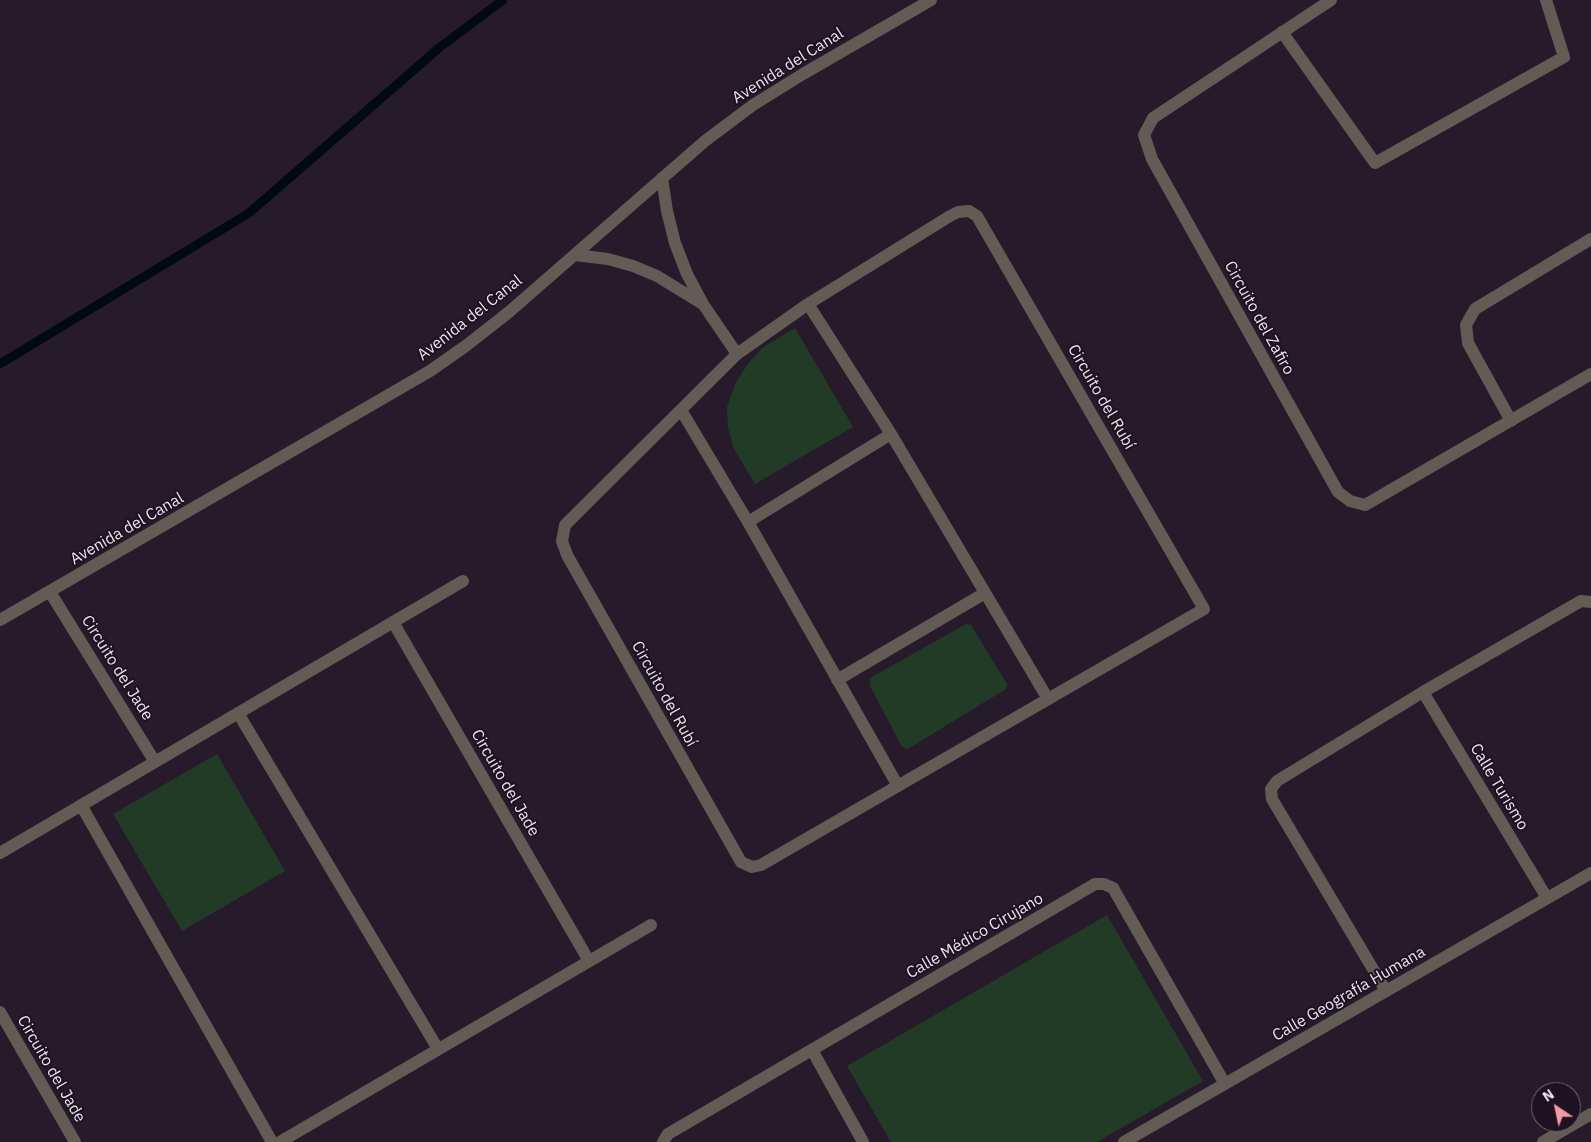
<!DOCTYPE html>
<meta charset="utf-8">
<style>
body{margin:0}
#map{position:relative;width:1591px;height:1142px;overflow:hidden;background:#271b2b;font-family:"IBM Plex Sans",sans-serif}
canvas{display:block}
.north{position:absolute;left:1531px;top:1082px;width:50px;height:50px;box-sizing:border-box;background:#1e1221;border:1px solid #706673;border-radius:50%;rotate:326deg;font-size:14px;font-weight:700;line-height:20px;text-align:center;color:#ebe3ee}
.north::after{content:'';display:block;margin:auto;width:18px;height:22px;background:#f49aa4;clip-path:polygon(50% 0,100% 100%,50% 72%,0 100%)}
</style>
<div id="map">
<canvas width="1591" height="1142"></canvas>
<div class="north">N</div>
</div>
<script>
const context = document.querySelector('canvas').getContext('2d');
context.lineJoin = 'round';
function fill(path, color) { context.fillStyle = color; context.fill(path, 'evenodd'); }
const poly = rows => new Path2D(rows.map(r => 'M' + r).join(''));
function stroke(path, color, width, dash) { context.strokeStyle = color; context.lineWidth = width; context.lineCap = dash ? 'butt' : 'round'; context.setLineDash(dash || []); context.stroke(path); }
function drawText(font, color, halo, rows, align = 'center') {
  context.font = font + ' "IBM Plex Sans",sans-serif'; context.lineWidth = 4; context.setLineDash([]); context.textBaseline = 'middle'; context.strokeStyle = halo; context.fillStyle = color; for (const [text, x, y, turn = 0] of rows) {
    context.save(); context.translate(x, y); context.rotate((+turn || 0) * Math.PI / 180); context.textAlign = isNaN(turn) ? turn : align; if (halo) context.strokeText(text, 0, 0); context.fillText(text, 0, 0); context.restore();
  }
}
fill(poly([
 [795,328,853,427,755,484,734,449,728,428,727,407,736,382,748,364,762,348],
 [966,624,971,625,1007,684,1006,689,908,749,902,747,870,686,870,678],
 [217,754,285,871,182,931,113,814],
 [1107,915,1203,1081,1097,1142,891,1142,847,1066]
]), '#223b26');
stroke(poly([
 [0,364,249,213,439,48,503,0]
]), '#000a10', 9);
stroke(poly([
 [1331,0,1153,118,1144,135,1152,159,1338,492,1350,501,1365,505,1591,374],
 [1282,32,1375,163,1564,57,1546,0],
 [662,178,667,211,675,243,687,274,703,304,737,354],
 [969,211,977,216,1204,609,761,865,752,867,741,862,567,555,562,541,565,525,737,354,808,304,950,216,958,212,969,211],
 [575,255,608,259,633,266,657,276,701,303],
 [808,304,891,434,1048,699],
 [681,410,748,522,898,786],
 [1511,421,1468,343,1466,325,1475,309,1591,239],
 [748,522,891,434],
 [50,592,155,762],
 [0,620,430,371,467,345,509,312,705,141,753,105,803,74,931,0],
 [393,622,589,961],
 [837,680,985,593],
 [1423,692,1547,898],
 [238,713,438,1049],
 [81,805,272,1142],
 [0,853,463,581],
 [1386,991,1272,799,1271,789,1277,781,1423,692,1581,601,1591,602],
 [0,1012,75,1142],
 [812,1050,863,1142],
 [280,1142,651,925],
 [663,1142,668,1134,1095,884,1104,884,1113,888,1225,1084],
 [1124,1142,1591,873],
 [1543,1142,1591,1114]
]), '#635c54', 12);
drawText('16px', '#ebe3ee', '#1e1221', [
 ["Avenida del Canal",788,66,-32],
 ["Avenida del Canal",470,318,-38],
 ["Circuito del Zafiro",1259,318,61],
 ["Circuito del Rubí",1101,397,60],
 ["Avenida del Canal",127,529,-30],
 ["Circuito del Jade",117,668,58],
 ["Circuito del Rubí",664,694,61],
 ["Circuito del Jade",505,783,60],
 ["Calle Turismo",1499,787,59],
 ["Calle Médico Cirujano",975,936,-30],
 ["Calle Geografía Humana",1349,994,-30],
 ["Circuito del Jade",51,1069,60]
]);
</script>
